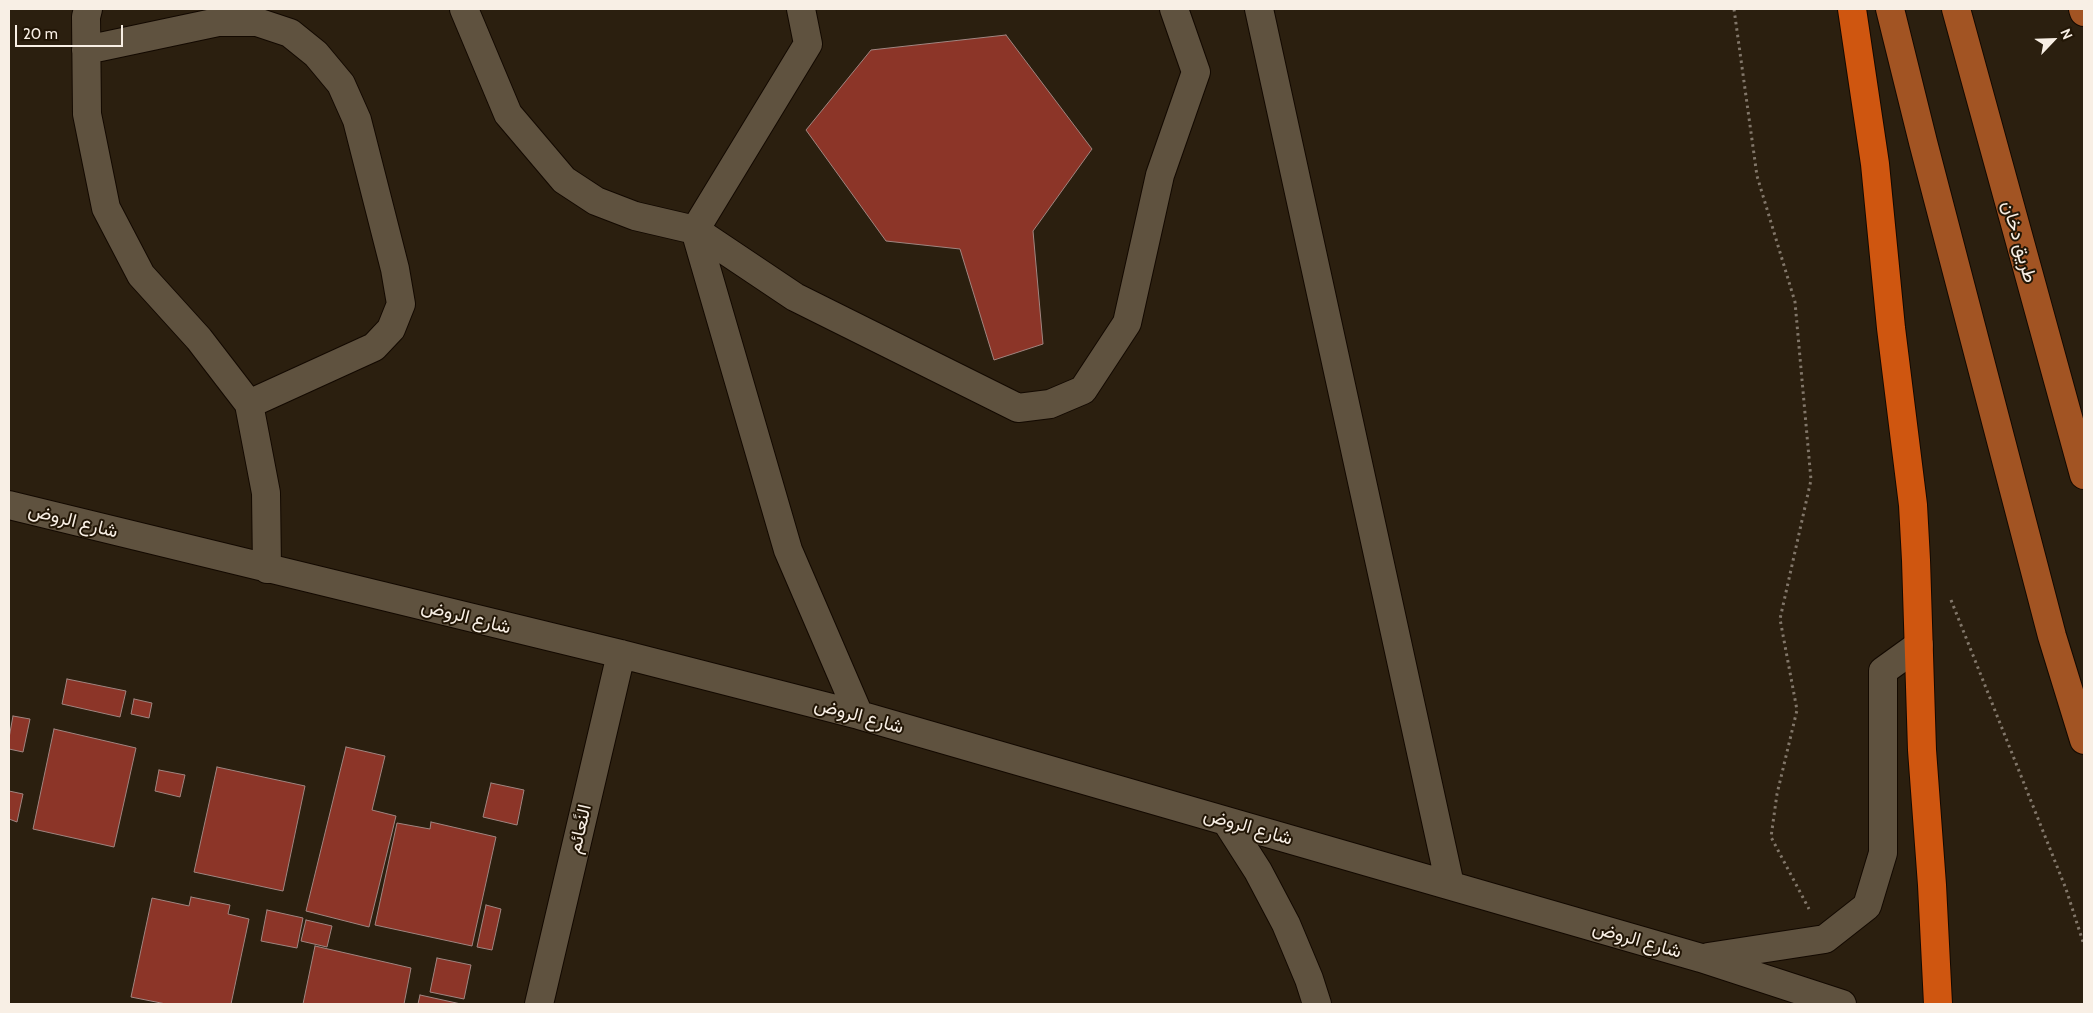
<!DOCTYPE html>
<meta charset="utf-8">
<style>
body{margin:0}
#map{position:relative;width:2093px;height:1013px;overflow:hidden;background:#2b1f0f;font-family:Cabin,sans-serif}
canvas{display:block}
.frame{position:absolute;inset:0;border:10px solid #f8efe5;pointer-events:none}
.north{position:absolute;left:2028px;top:15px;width:50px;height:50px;-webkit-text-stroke:4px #221606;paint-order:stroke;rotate:66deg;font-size:14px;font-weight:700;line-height:20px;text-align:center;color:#f8efe5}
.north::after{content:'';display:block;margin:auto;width:18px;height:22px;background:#f8efe5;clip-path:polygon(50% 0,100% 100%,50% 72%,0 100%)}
.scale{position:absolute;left:15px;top:25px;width:108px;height:22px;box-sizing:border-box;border:2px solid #f8efe5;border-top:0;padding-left:6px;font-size:15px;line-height:18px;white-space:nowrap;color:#f8efe5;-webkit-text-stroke:4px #221606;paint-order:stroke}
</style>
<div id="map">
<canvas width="2093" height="1013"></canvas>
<div class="frame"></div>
<div class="north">N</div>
<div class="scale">20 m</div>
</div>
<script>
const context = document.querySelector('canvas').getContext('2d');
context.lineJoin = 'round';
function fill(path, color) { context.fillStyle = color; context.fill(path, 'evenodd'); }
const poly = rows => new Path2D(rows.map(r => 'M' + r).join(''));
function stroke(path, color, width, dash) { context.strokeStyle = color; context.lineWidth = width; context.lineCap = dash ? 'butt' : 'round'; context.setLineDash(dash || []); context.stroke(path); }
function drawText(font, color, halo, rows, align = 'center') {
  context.font = font + ' Cabin,Vazirmatn,sans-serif'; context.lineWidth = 4; context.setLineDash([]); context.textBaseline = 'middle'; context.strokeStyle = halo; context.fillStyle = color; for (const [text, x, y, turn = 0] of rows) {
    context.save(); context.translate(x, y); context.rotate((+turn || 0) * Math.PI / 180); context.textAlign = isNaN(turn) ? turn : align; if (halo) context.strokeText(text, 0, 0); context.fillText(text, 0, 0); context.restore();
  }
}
const building = poly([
 [1006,35,1092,149,1033,231,1043,344,994,360,960,249,886,241,806,130,871,50,1006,35],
 [67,679,126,691,120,717,62,704,67,679],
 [134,699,152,703,149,718,131,714,134,699],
 [13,716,30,719,23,752,9,749,9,738,13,716],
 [54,729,136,748,114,847,33,829,54,729],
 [346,747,385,756,372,810,396,816,369,927,306,911,346,747],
 [217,767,305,786,283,891,194,872,217,767],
 [159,770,185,775,180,797,155,791,159,770],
 [491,783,524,790,517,825,483,817,491,783],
 [9,791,23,794,17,822,9,819,9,791],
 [431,822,496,837,472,946,375,925,397,823,430,829,431,822],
 [191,897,230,905,228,914,249,919,231,1004,166,1004,131,997,152,898,189,906,191,897],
 [486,905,501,909,492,950,477,947,486,905],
 [267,910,303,918,297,948,261,941,267,910],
 [306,920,332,926,327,947,301,941,306,920],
 [315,946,411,968,404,1004,303,1004,315,946],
 [437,958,471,965,464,999,430,992,437,958],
 [420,995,461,1004,418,1004,420,995]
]);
fill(building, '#8c3528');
stroke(building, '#a08580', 1);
const minor = poly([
 [88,9,86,17,87,114,106,208,141,275,199,339,249,404,266,493,267,569],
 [464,9,508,114,564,180,596,201,635,216,695,230,788,550,859,715],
 [801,9,808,44,695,230,795,297,1018,408,1050,404,1083,390,1127,323,1160,175,1196,72,1174,9],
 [1259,9,1450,885],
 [86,50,218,22,257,22,290,33,316,54,341,84,357,120,395,269,401,304,391,329,374,347,249,404],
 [9,505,621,654,859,715,1701,958,1842,1004],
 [1226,821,1258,871,1286,924,1309,979,1317,1004],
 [1708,957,1825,939,1867,906,1883,853,1883,671,1919,645],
 [539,1004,621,654]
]);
const major = poly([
 [1890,9,1923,142,2052,636,2084,740],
 [1956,9,2084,475],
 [2083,9,2084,12]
]);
const highway = poly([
 [1852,9,1875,164,1891,328,1913,505,1916,560,1922,750,1932,885,1938,1004]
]);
stroke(minor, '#130900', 30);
stroke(major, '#130900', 30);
stroke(highway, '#130900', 30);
stroke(poly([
 [1734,9,1757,176,1795,302,1811,480,1780,619,1797,710,1777,794,1771,837,1809,909],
 [1951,600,2066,889,2084,945]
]), '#82776a', 3, [2.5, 4]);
stroke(minor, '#5f523f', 28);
stroke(major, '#a25423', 28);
stroke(highway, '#cf5610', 28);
drawText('19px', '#f8efe5', '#221606', [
 ["طريق دخان",2019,242,74],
 ["شارع الروض",73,521,14],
 ["شارع الروض",466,617,14],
 ["شارع الروض",859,716,15],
 ["شارع الروض",1248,827,16],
 ["النًعائم",580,829,-77],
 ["شارع الروض",1637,940,16]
]);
</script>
